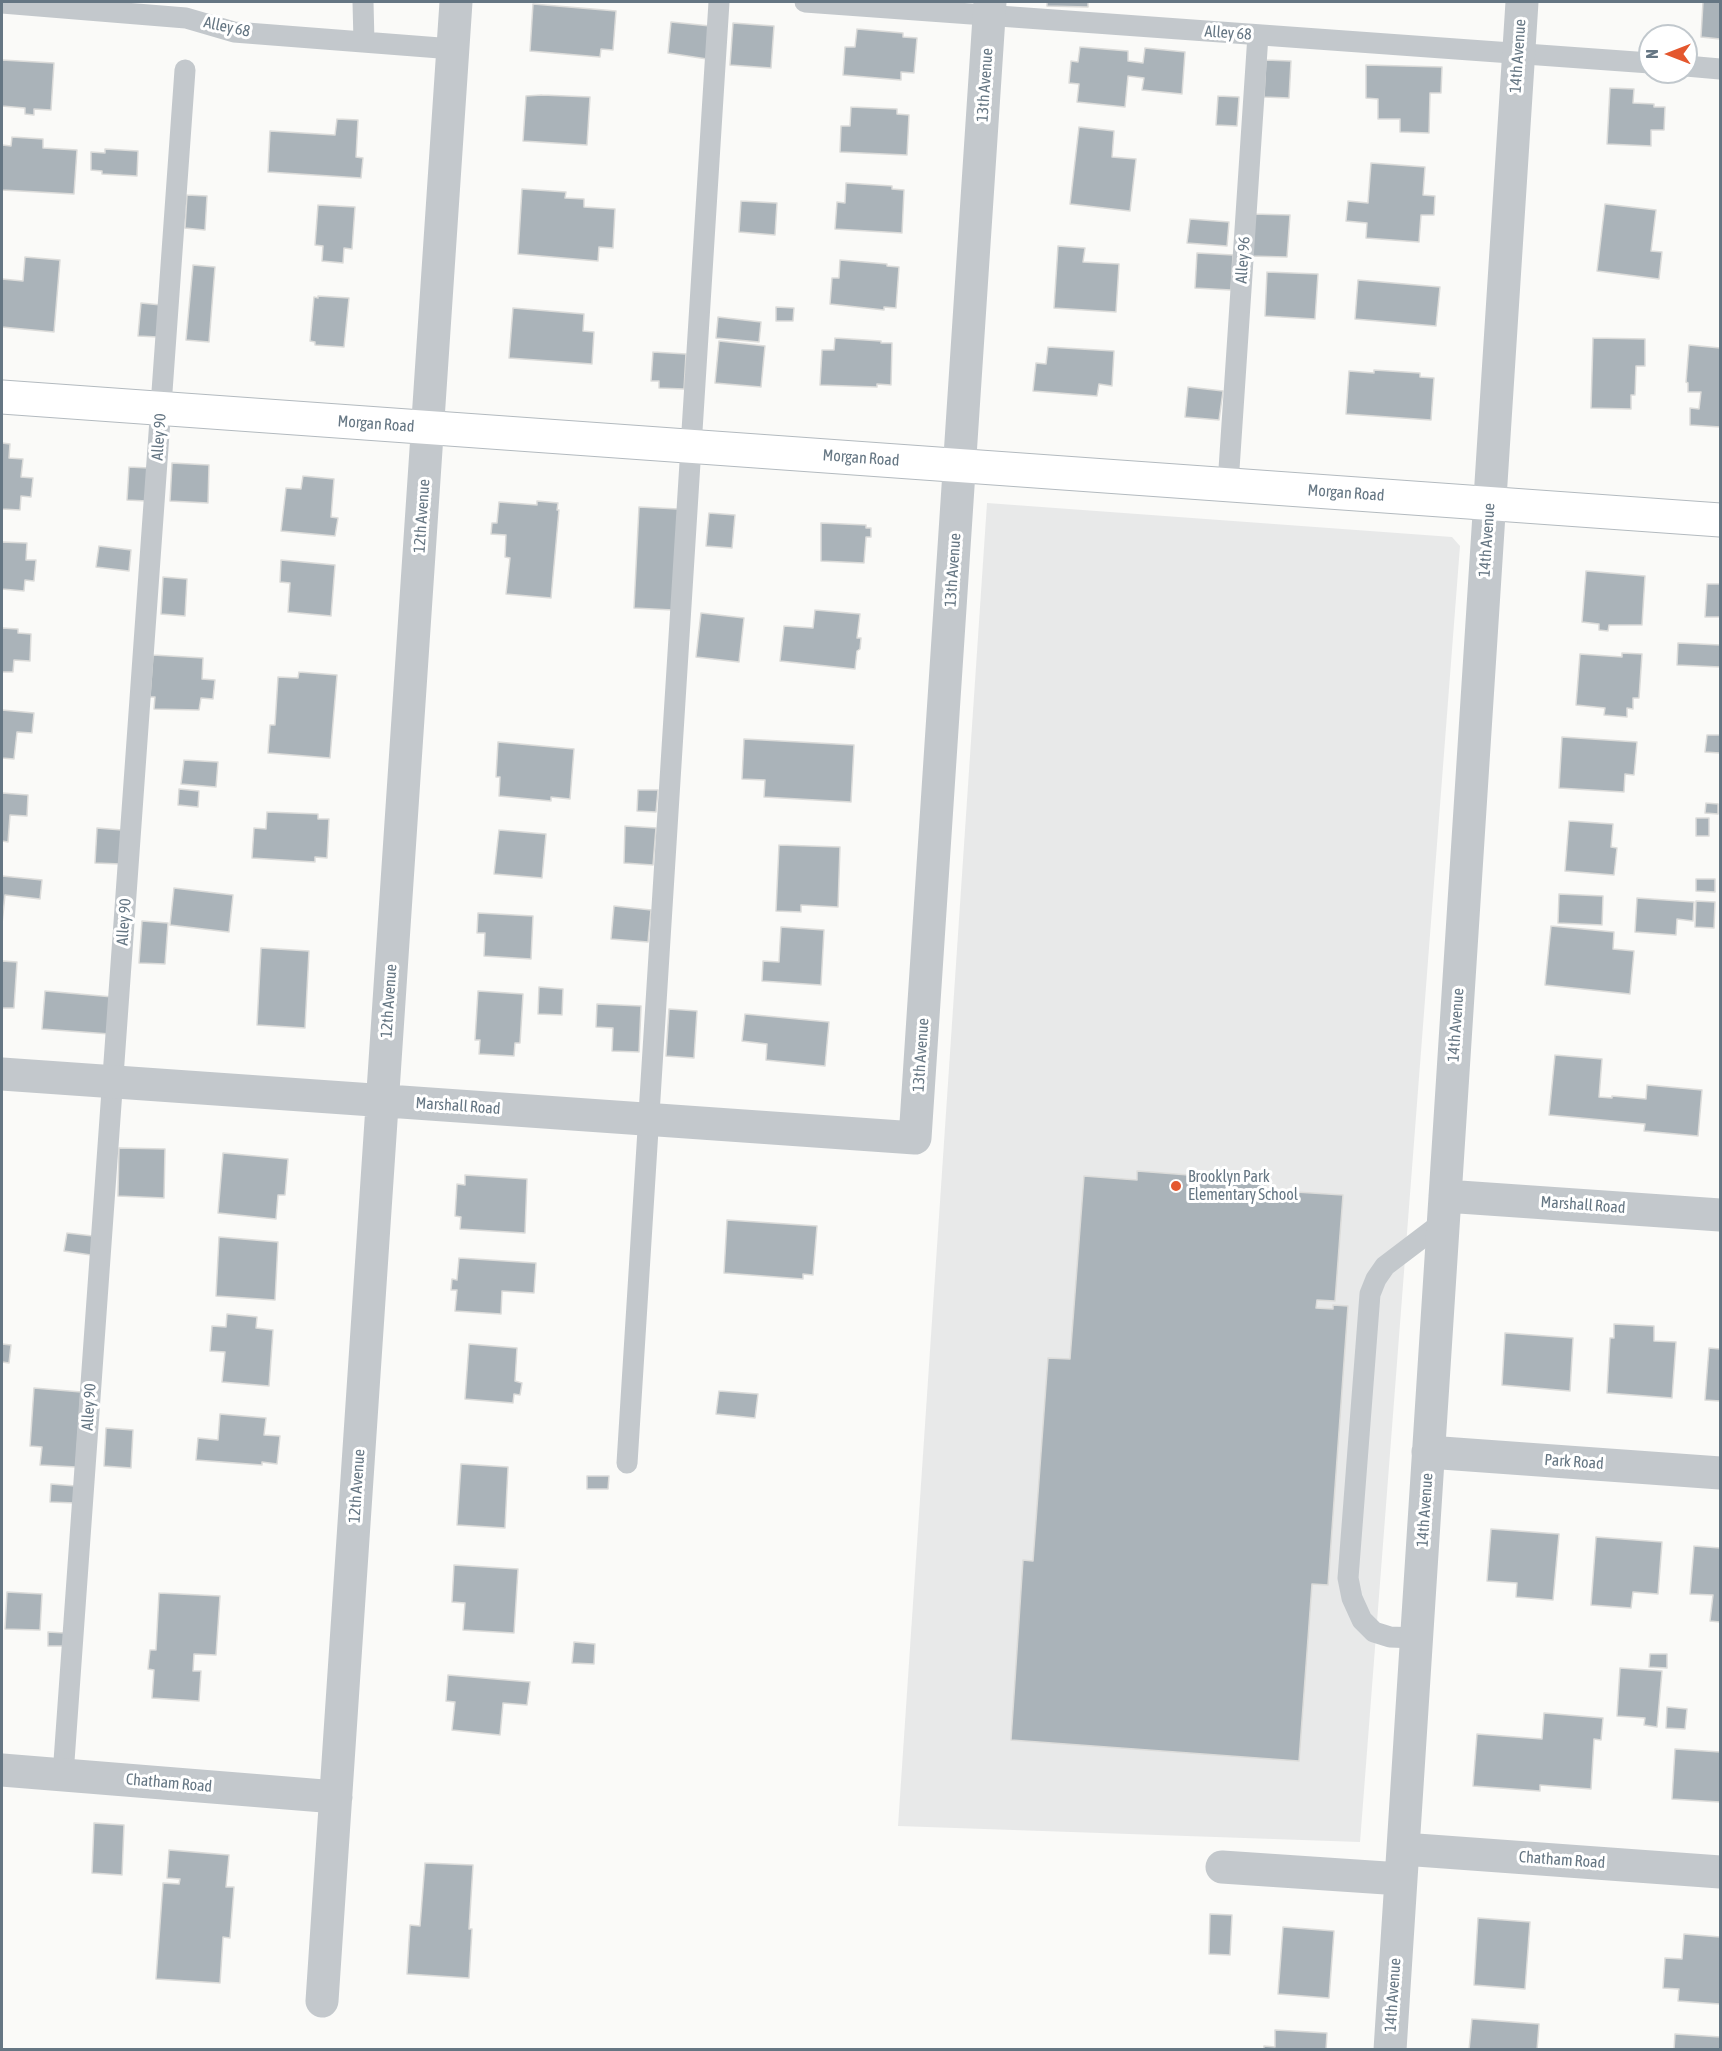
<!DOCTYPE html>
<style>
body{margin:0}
#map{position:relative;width:1722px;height:2051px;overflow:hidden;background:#fafaf8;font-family:"Asap Condensed",sans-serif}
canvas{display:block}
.frame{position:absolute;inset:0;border:3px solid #657683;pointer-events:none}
.north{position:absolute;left:1638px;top:24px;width:60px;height:60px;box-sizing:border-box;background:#fff;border:2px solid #c1c8cd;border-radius:50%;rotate:270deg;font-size:16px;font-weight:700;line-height:24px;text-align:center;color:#657683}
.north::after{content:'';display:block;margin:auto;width:21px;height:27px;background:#e4572e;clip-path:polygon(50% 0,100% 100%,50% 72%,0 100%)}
</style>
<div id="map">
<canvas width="1722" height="2051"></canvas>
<div class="frame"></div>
<div class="north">N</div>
</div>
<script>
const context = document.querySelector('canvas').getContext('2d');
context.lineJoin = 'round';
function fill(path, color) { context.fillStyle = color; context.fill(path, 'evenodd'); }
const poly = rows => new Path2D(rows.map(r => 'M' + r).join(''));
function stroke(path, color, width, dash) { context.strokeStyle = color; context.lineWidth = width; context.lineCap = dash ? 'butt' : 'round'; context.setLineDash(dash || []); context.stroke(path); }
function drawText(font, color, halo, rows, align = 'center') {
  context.font = font + ' "Asap Condensed",sans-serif'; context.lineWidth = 6; context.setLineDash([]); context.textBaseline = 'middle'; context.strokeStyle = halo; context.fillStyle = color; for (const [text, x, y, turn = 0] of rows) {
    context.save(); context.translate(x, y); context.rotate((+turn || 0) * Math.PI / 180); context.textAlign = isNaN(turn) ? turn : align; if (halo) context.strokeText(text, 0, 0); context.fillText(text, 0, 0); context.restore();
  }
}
fill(poly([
 [987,503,1452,537,1460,546,1360,1842,898,1826]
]), '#e8e9e9');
const building = poly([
 [1047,2,1088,2,1088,7,1047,6,1047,2],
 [1703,2,1720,2,1720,39,1701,37,1703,2],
 [533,4,616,11,613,50,601,49,600,57,530,51,533,4],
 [671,22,710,26,707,59,668,53,671,22],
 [733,23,774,26,771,68,730,65,733,23],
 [857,29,903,33,903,37,917,38,914,73,901,72,901,80,843,75,845,47,855,47,857,29],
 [1080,47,1128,51,1128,61,1143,63,1145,48,1185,52,1182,94,1142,90,1144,78,1128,76,1125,107,1077,102,1079,84,1069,83,1071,61,1078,62,1080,47],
 [2,60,54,63,51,110,34,109,34,115,25,114,25,108,2,106,2,60],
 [1266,60,1291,61,1289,98,1264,97,1266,60],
 [1366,65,1442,67,1441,93,1430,93,1429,133,1400,132,1400,119,1378,119,1378,99,1366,98,1366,65],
 [1610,88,1634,89,1633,103,1654,104,1654,107,1665,107,1664,130,1651,130,1651,146,1607,144,1610,88],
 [542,95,590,97,587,145,523,141,526,96,542,95],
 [1218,96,1239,97,1237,126,1216,125,1218,96],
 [851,107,897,109,897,114,909,115,907,155,840,152,841,126,850,126,851,107],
 [337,119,358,120,356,157,363,158,361,178,268,172,270,131,335,135,337,119],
 [1079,127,1114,131,1112,157,1136,159,1130,211,1070,204,1079,127],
 [12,137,43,139,43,148,77,150,74,194,2,190,2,145,11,146,12,137],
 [105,149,138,151,137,176,102,174,102,171,91,170,91,152,105,153,105,149],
 [1371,163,1425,167,1423,195,1435,196,1434,215,1421,215,1419,242,1366,238,1367,223,1346,221,1348,201,1368,203,1371,163],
 [846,183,892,186,892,189,904,190,902,233,835,229,837,202,845,203,846,183],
 [522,189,566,192,565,198,584,199,584,207,615,209,613,248,599,247,598,261,518,254,522,189],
 [187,195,207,196,205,230,185,228,187,195],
 [741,201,777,203,775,235,739,232,741,201],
 [1605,204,1656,210,1651,251,1662,252,1659,279,1597,271,1605,204],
 [318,205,355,207,352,249,344,248,343,263,322,261,323,246,315,245,318,205],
 [1252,214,1290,215,1287,257,1249,256,1252,214],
 [1190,219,1229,222,1227,246,1187,243,1190,219],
 [1058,246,1085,248,1083,262,1119,264,1116,312,1054,308,1058,246],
 [1197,253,1233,255,1231,290,1195,288,1197,253],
 [25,257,60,260,54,332,2,327,2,279,23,281,25,257],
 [840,260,887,264,887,266,899,267,896,308,884,307,884,310,830,304,832,278,839,278,840,260],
 [193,265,215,267,209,342,186,340,193,265],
 [1267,272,1318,274,1315,319,1265,316,1267,272],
 [1358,280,1440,287,1436,326,1355,319,1358,280],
 [318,296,349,298,344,347,315,345,315,342,310,341,314,297,318,298,318,296],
 [141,303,161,305,158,337,138,336,141,303],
 [776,307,794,308,793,321,776,321,776,307],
 [513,308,584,314,583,331,594,332,592,364,509,358,513,308],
 [718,317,761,322,759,342,716,338,718,317],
 [835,338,881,341,881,343,892,343,891,385,877,384,877,387,820,385,822,350,834,350,835,338],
 [1593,338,1645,339,1645,366,1636,366,1635,395,1631,395,1631,409,1591,408,1593,338],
 [719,341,765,346,761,387,715,383,719,341],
 [1689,345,1720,348,1720,427,1690,425,1690,408,1699,409,1701,392,1688,392,1688,383,1686,382,1689,345],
 [1048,347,1114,351,1112,386,1099,384,1097,396,1033,391,1036,363,1046,364,1048,347],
 [653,352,686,354,684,389,659,388,659,381,651,381,653,352],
 [1374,370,1420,373,1420,377,1434,378,1431,420,1346,414,1349,371,1374,373,1374,370],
 [1188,387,1223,391,1219,420,1185,417,1188,387],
 [2,443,10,444,9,458,23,459,21,477,33,478,31,497,21,496,20,510,2,509,2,443],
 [172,463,209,465,208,503,170,501,172,463],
 [129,467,149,468,147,501,127,500,129,467],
 [303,476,334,479,331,517,338,518,335,536,281,531,286,488,301,489,303,476],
 [537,501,558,503,557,510,559,510,551,598,506,594,510,558,505,557,506,535,491,534,492,523,497,523,499,502,537,505,537,501],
 [639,507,678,509,673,610,634,608,639,507],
 [709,513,735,515,732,548,706,546,709,513],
 [821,523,866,525,866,528,871,528,871,537,866,537,864,563,821,561,821,523],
 [2,542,27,543,26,560,36,560,34,581,25,580,24,591,2,589,2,542],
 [99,546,131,550,129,571,96,567,99,546],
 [281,560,335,565,331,616,288,612,290,583,280,582,281,560],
 [1586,571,1645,576,1642,625,1609,625,1608,631,1599,630,1599,624,1582,622,1586,571],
 [163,577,187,579,185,616,161,614,163,577],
 [1707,584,1720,584,1720,617,1705,617,1707,584],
 [815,610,860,614,857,638,861,638,860,649,857,651,855,669,780,661,784,626,813,628,815,610],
 [701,613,744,618,739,662,696,657,701,613],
 [2,628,18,629,18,633,31,634,30,661,14,660,13,672,2,672,2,628],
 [1678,643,1720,645,1720,667,1677,665,1678,643],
 [1622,653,1642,654,1639,698,1633,698,1633,709,1627,708,1627,717,1604,715,1605,708,1576,705,1580,654,1622,657,1622,653],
 [153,655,203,658,202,679,215,680,213,699,201,698,199,710,154,709,155,697,150,697,153,655],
 [299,672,337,675,330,758,268,753,270,725,275,725,278,677,298,678,299,672],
 [2,710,34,713,32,733,17,732,14,759,2,758,2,710],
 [1707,735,1720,735,1720,753,1705,752,1707,735],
 [1562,737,1637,742,1634,775,1625,774,1624,792,1559,788,1562,737],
 [744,739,854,745,851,802,764,797,765,780,742,779,744,739],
 [498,742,574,749,570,799,551,797,551,801,499,796,500,777,496,777,498,742],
 [184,760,218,762,216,787,181,784,184,760],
 [179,789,199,791,198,807,178,805,179,789],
 [638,790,658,790,656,812,637,811,638,790],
 [2,793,28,795,27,816,10,815,8,842,2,841,2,793],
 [1706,803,1718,804,1718,814,1705,813,1706,803],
 [267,812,318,814,318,819,329,819,327,858,315,857,315,862,252,858,254,828,266,829,267,812],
 [1696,818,1709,818,1709,836,1696,836,1696,818],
 [1569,821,1613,824,1611,847,1617,848,1614,875,1565,871,1569,821],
 [625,826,656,828,653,865,624,863,625,826],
 [97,828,122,830,121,864,95,863,97,828],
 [499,830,546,834,542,878,494,874,499,830],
 [779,845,840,847,838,907,801,905,801,912,776,911,779,845],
 [2,876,42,880,40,899,5,895,2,924,2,876],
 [1696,879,1715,879,1715,892,1696,891,1696,879],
 [174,888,233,895,229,932,170,925,174,888],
 [1559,894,1603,896,1602,925,1558,923,1559,894],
 [1637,898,1694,902,1693,921,1677,919,1676,935,1635,932,1637,898],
 [1696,901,1715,902,1714,928,1695,927,1696,901],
 [614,906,651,910,648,942,611,939,614,906],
 [478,913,533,916,531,959,484,956,485,933,477,933,478,913],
 [142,921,168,923,165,964,139,963,142,921],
 [1551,926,1614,932,1613,949,1634,951,1630,994,1545,985,1551,926],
 [781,927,824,930,821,985,762,981,763,961,779,962,781,927],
 [261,948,309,951,305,1028,257,1025,261,948],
 [2,961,17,962,14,1008,2,1008,2,961],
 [539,987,563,989,562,1015,538,1014,539,987],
 [45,991,113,997,110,1034,42,1029,45,991],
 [478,991,523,994,520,1043,515,1043,514,1056,479,1054,480,1040,475,1040,478,991],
 [597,1004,641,1006,639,1052,612,1051,613,1028,596,1027,597,1004],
 [669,1009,697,1011,694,1058,666,1056,669,1009],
 [745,1014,829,1022,825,1066,766,1060,767,1044,742,1041,745,1014],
 [1555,1055,1602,1059,1599,1097,1612,1098,1612,1096,1646,1099,1647,1085,1702,1090,1698,1136,1644,1131,1645,1124,1549,1115,1555,1055],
 [119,1148,165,1149,164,1198,118,1196,119,1148],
 [223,1153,288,1159,285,1195,278,1195,276,1219,218,1213,223,1153],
 [1137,1171,1266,1181,1265,1190,1343,1195,1335,1301,1317,1300,1316,1308,1333,1309,1333,1305,1348,1306,1328,1585,1312,1584,1299,1761,1011,1740,1023,1560,1033,1561,1048,1358,1070,1359,1084,1176,1137,1180,1137,1171],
 [465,1175,527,1179,525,1233,460,1229,461,1217,455,1216,457,1184,465,1185,465,1175],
 [727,1220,817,1226,813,1275,803,1274,803,1279,724,1273,727,1220],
 [67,1233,93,1236,91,1255,64,1251,67,1233],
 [219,1237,278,1242,275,1300,216,1296,219,1237],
 [459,1258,536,1263,534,1293,502,1291,501,1314,455,1311,457,1290,451,1290,452,1279,457,1280,459,1258],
 [227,1314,257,1317,256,1328,273,1330,269,1386,222,1382,225,1352,210,1351,212,1326,226,1327,227,1314],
 [1614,1324,1654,1326,1654,1341,1676,1342,1672,1398,1607,1393,1610,1338,1614,1338,1614,1324],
 [1505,1333,1573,1338,1570,1391,1502,1385,1505,1333],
 [2,1344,11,1345,9,1363,2,1362,2,1344],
 [469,1344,517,1348,515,1381,522,1383,520,1395,514,1394,513,1403,465,1399,469,1344],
 [1709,1348,1720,1349,1720,1401,1705,1400,1709,1348],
 [34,1388,81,1392,76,1467,40,1465,42,1447,30,1446,34,1388],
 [719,1391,758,1394,755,1418,716,1414,719,1391],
 [220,1414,266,1418,264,1435,280,1436,277,1464,262,1462,262,1465,196,1460,198,1438,218,1440,220,1414],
 [106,1428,133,1430,131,1468,104,1466,106,1428],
 [461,1464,508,1467,505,1528,457,1525,461,1464],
 [587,1476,609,1476,608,1489,587,1489,587,1476],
 [51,1484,76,1486,75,1503,50,1502,51,1484],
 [1491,1529,1559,1534,1553,1600,1516,1597,1517,1583,1487,1581,1491,1529],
 [1596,1537,1662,1542,1658,1594,1633,1592,1631,1608,1591,1605,1596,1537],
 [1694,1546,1720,1548,1720,1622,1710,1621,1713,1595,1690,1594,1694,1546],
 [454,1565,518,1569,514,1633,463,1630,465,1603,452,1602,454,1565],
 [7,1592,42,1594,40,1630,5,1629,7,1592],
 [159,1593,220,1596,216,1655,194,1654,193,1671,201,1671,199,1701,152,1698,154,1670,148,1669,150,1650,156,1650,159,1593],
 [48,1632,65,1633,65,1646,48,1646,48,1632],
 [574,1642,595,1644,594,1664,572,1663,574,1642],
 [1650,1654,1667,1654,1667,1668,1649,1667,1650,1654],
 [1620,1668,1662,1671,1657,1727,1644,1725,1645,1718,1617,1716,1620,1668],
 [448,1675,530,1682,527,1705,503,1703,500,1735,452,1730,455,1702,446,1701,448,1675],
 [1667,1707,1687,1709,1685,1729,1666,1728,1667,1707],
 [1544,1713,1603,1718,1601,1740,1594,1739,1591,1789,1540,1785,1540,1791,1473,1786,1477,1734,1542,1739,1544,1713],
 [1675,1749,1720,1752,1720,1802,1672,1799,1675,1749],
 [94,1823,124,1825,122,1875,92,1873,94,1823],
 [169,1850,229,1855,226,1887,234,1887,230,1938,223,1937,220,1983,156,1979,163,1883,179,1884,180,1879,167,1878,169,1850],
 [425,1863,473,1865,469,1929,472,1929,469,1978,407,1974,410,1925,420,1926,425,1863],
 [1210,1914,1232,1915,1230,1955,1209,1954,1210,1914],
 [1478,1918,1530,1922,1525,1989,1474,1985,1478,1918],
 [1283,1927,1334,1931,1329,1998,1278,1994,1283,1927],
 [1684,1934,1720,1937,1720,2004,1678,2001,1679,1989,1663,1988,1665,1958,1682,1959,1684,1934],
 [1472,2019,1539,2024,1537,2050,1469,2050,1472,2019],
 [1275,2030,1327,2033,1326,2050,1264,2050,1264,2046,1275,2047,1275,2030],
 [1675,2034,1720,2037,1720,2050,1674,2050,1675,2034]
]);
fill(building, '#aab3b9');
stroke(building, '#dcdcda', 1.5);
const secondary = poly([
 [2,397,1720,520]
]);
stroke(secondary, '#b3babf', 35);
stroke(poly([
 [363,2,364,42],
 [805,2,1650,63],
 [2,3,186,18,234,32,453,49],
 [1686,66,1720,69],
 [1228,484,1258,35],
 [627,1463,719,2],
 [1417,1638,1390,1637,1374,1632,1362,1620,1352,1598,1348,1578,1370,1294,1376,1279,1385,1266,1443,1222],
 [63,1775,185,70]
]), '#c3c8cc', 21);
stroke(poly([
 [2,1074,915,1138,990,2],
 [1445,1196,1720,1215],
 [1428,1452,1720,1473],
 [2,1770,336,1797],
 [1403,1849,1720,1872],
 [1222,1867,1401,1879],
 [322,2001,456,2],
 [1390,2050,1522,2]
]), '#c3c8cc', 33);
stroke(secondary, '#fff', 33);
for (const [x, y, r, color] of [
 [1176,1186,6,"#e4572e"]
]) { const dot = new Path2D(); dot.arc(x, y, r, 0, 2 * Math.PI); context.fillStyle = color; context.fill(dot); stroke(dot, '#fff', 2); }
drawText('16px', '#657683', '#fff', [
 ["Alley 68",227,27,12],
 ["Alley 68",1228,33,4],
 ["14th Avenue",1518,56,-86],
 ["13th Avenue",985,85,-86],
 ["Alley 96",1243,260,-86],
 ["Morgan Road",376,424,4],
 ["Alley 90",159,437,-86],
 ["Morgan Road",861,458,4],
 ["Morgan Road",1346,493,4],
 ["12th Avenue",422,516,-86],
 ["14th Avenue",1487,540,-86],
 ["13th Avenue",953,570,-86],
 ["Alley 90",124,922,-86],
 ["12th Avenue",389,1001,-86],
 ["14th Avenue",1456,1025,-86],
 ["13th Avenue",921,1055,-86],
 ["Marshall Road",458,1106,4],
 ["Marshall Road",1583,1205,4],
 ["Alley 90",89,1407,-86],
 ["Park Road",1574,1462,4],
 ["12th Avenue",357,1486,-86],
 ["14th Avenue",1425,1510,-86],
 ["Chatham Road",169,1783,5],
 ["Chatham Road",1562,1860,4],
 ["14th Avenue",1393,1995,-86]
]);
drawText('16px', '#657683', '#fff', [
 ["Brooklyn Park",1188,1177],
 ["Elementary School",1188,1195]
], 'left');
</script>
